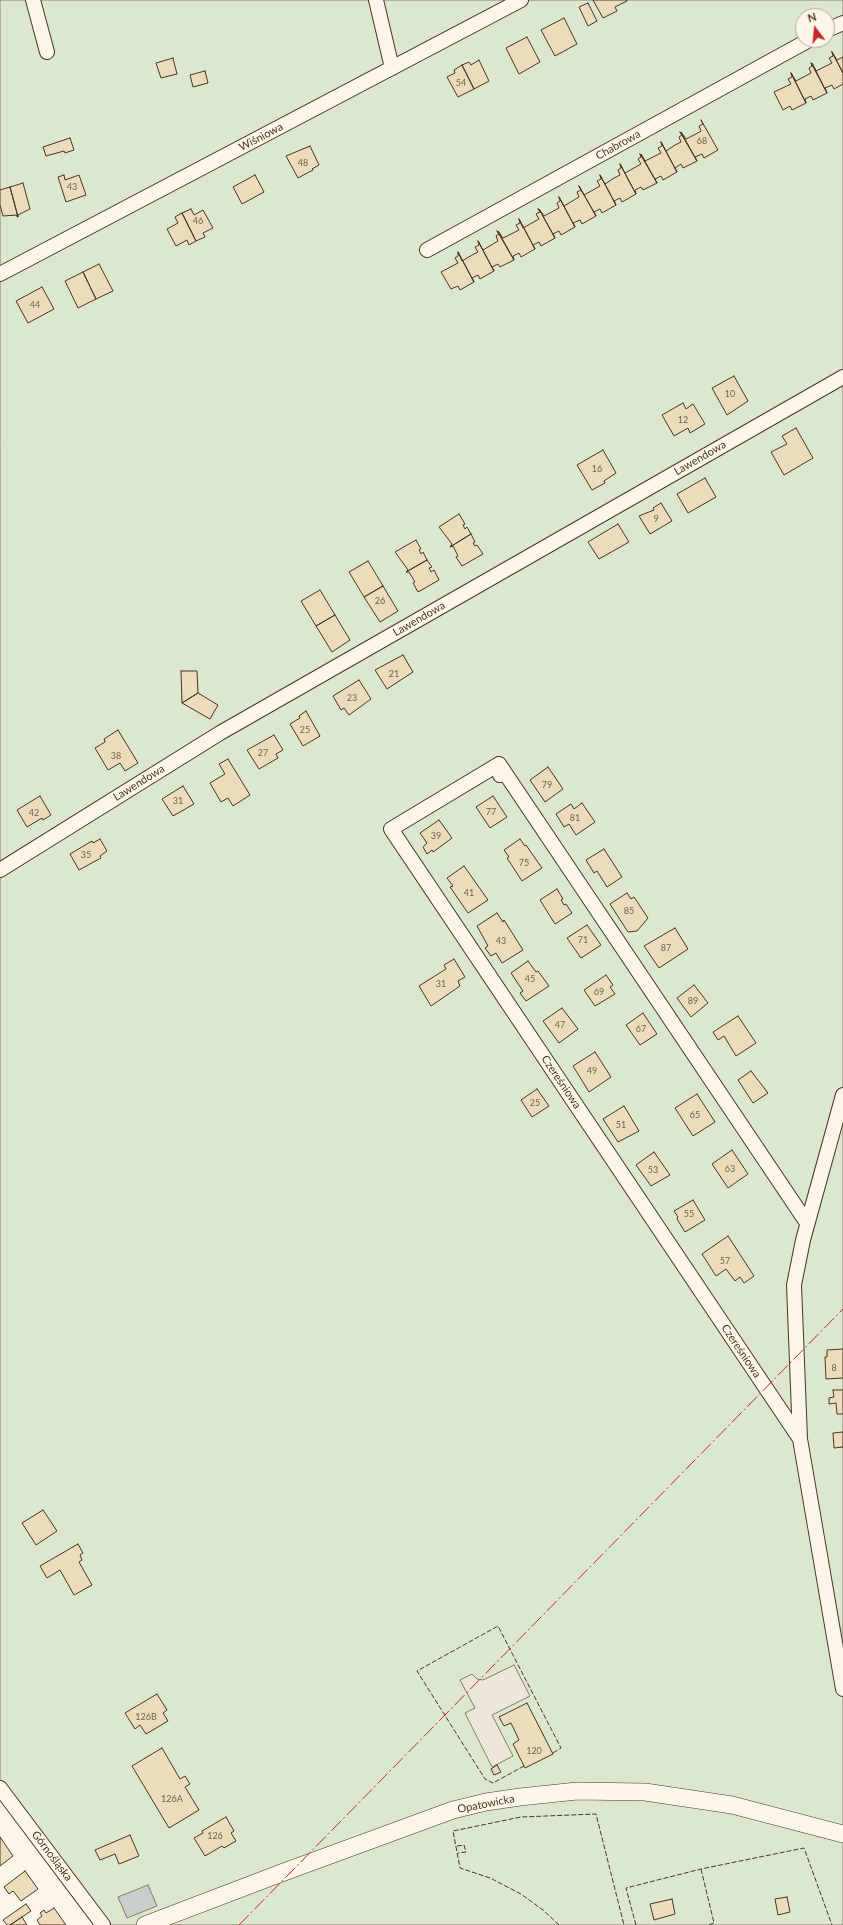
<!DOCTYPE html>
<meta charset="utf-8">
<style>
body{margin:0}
#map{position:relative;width:843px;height:1925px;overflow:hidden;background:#fbf6e9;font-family:Lato,sans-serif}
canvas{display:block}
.north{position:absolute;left:795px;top:8px;width:40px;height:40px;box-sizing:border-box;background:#fbf6e9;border:1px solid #b4a999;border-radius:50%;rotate:344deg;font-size:11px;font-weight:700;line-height:16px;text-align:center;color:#4a3520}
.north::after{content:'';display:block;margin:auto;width:14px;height:18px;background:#c62828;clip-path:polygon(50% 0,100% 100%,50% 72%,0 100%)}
</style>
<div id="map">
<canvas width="843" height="1925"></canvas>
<div class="north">N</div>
</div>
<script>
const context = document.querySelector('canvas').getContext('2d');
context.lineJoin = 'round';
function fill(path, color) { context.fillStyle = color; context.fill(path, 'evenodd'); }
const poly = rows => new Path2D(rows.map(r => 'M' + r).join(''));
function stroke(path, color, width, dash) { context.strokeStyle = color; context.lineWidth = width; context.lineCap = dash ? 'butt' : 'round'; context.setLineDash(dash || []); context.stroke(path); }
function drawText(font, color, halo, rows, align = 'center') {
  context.font = font + ' Lato,sans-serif'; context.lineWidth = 3; context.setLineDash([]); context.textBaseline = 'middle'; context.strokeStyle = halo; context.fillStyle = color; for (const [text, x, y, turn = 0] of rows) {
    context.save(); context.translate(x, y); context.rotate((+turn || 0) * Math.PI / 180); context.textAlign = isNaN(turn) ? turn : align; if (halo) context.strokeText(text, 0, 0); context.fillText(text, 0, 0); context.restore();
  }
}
const green = poly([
 [0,0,843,0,843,1925,111,1925,0,1791,0,0],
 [803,16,827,16,827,40,803,40,803,16]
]);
fill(green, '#dce7d0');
stroke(green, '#887966', 1);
const parking = poly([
 [514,1665,530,1696,492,1715,513,1756,492,1767,465,1713,475,1708,460,1680,472,1674,477,1679,483,1680,514,1665]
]);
fill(parking, '#ede7d9');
stroke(parking, '#887966', 1);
const water = poly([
 [148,1885,157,1906,127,1918,118,1897,148,1885]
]);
fill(water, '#c9cecd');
stroke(water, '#887966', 1);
const building = poly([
 [593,0,627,0,627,1,615,7,617,11,603,18,593,0],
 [588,3,597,21,588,26,579,7,588,3],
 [564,18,577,44,555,56,541,30,564,18],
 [527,37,540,62,519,74,506,48,527,37],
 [832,52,837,60,843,57,843,73,832,52],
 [832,52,843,73,843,84,834,89,832,85,825,88,827,93,812,63,816,71,832,63,829,58,833,56,832,52],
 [173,58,177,74,161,78,156,63,173,58],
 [479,60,489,81,474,89,462,65,469,62,471,65,479,60],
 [811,63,827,93,813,100,811,96,805,99,806,103,791,73,796,81,811,73,809,68,812,66,811,63],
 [462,65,474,89,458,97,447,77,455,73,454,70,462,65],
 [205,71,208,83,193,87,190,75,205,71],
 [791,73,806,103,792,110,790,106,783,110,774,92,791,84,788,79,792,77,791,73],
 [701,120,718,150,704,158,702,154,695,157,697,161,681,132,686,139,696,134,701,131,699,126,703,124,701,120],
 [680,132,697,161,683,168,681,164,675,168,677,172,661,142,666,151,675,145,681,142,679,137,682,135,680,132],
 [70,138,74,150,65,153,64,151,46,156,43,147,70,138],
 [661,142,677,172,663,180,661,176,655,179,657,183,641,154,645,161,661,153,658,148,662,146,661,142],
 [310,146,319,165,312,169,313,170,298,178,286,156,310,146],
 [640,154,657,183,643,190,641,187,635,190,636,194,620,164,625,173,641,164,638,159,641,157,640,154],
 [620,164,636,194,622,202,620,198,614,201,616,205,600,175,605,184,614,178,620,175,618,170,621,168,620,164],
 [64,175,65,180,79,175,86,195,66,202,58,177,64,175],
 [255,175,264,192,242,204,233,187,255,175],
 [600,175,616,205,602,213,600,209,594,212,596,216,579,186,584,195,600,186,597,181,601,179,600,175],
 [23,183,30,209,18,215,18,217,10,187,23,183],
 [579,186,596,216,582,224,580,220,573,223,575,227,559,197,564,206,579,197,577,192,581,190,579,186],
 [10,187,18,217,17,217,17,215,3,216,0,205,0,190,10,187],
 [559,197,575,227,561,235,559,231,553,234,555,238,539,209,544,216,559,208,557,203,560,201,559,197],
 [191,209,194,215,203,210,213,228,203,233,205,237,196,241,182,213,191,209],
 [538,209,539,209,555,238,541,246,539,242,533,245,535,249,519,219,523,228,539,219,536,214,540,212,538,209],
 [182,213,196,241,189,245,187,240,176,246,167,229,178,223,175,217,182,213],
 [519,219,535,249,521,257,519,253,513,256,514,260,498,231,503,238,519,230,516,225,520,223,519,219],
 [497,231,514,260,500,267,498,264,492,267,494,271,478,241,483,250,498,241,496,236,499,234,497,231],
 [478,241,494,271,480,279,478,275,472,278,474,282,458,252,462,261,472,255,478,252,475,247,479,245,478,241],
 [458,252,474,282,460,290,458,286,451,289,441,272,458,263,455,258,458,256,458,252],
 [99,264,113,291,96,299,83,272,99,264],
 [83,272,96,299,78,308,65,281,83,272],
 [42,287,54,309,28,323,16,301,42,287],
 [734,376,748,401,727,415,712,388,734,376],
 [683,403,686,409,693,404,705,424,690,433,688,428,674,436,662,415,683,403],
 [796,428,813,458,784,475,771,452,787,444,782,436,796,428],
 [603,450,616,473,604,481,605,483,592,490,577,465,603,450],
 [705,478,716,497,688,513,677,494,705,478],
 [661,503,672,521,650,534,639,516,654,510,653,508,661,503],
 [459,514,465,524,463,525,465,529,467,527,471,534,450,547,452,544,439,527,459,514],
 [618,524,629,542,599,559,588,542,618,524],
 [471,534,475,542,473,543,475,546,477,545,483,554,462,566,456,557,458,556,453,546,450,547,471,534],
 [416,540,421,549,419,550,421,554,423,552,427,560,406,572,408,570,395,552,416,540],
 [427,560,432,567,429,568,431,572,434,570,439,580,418,592,413,583,415,582,409,572,406,572,427,560],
 [368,561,383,586,364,597,349,572,368,561],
 [383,586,398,611,380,622,364,597,383,586],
 [320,590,335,615,316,626,301,601,320,590],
 [335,615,350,640,332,652,316,626,335,615],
 [403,655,413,672,387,689,375,670,403,655],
 [181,671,197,671,198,693,182,703,181,671],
 [359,680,371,699,349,715,344,708,341,710,333,696,359,680],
 [198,693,218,705,210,719,182,703,198,693],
 [306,711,320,736,303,746,290,724,300,718,299,716,306,711],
 [118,730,138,763,125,771,120,763,108,770,95,748,105,742,104,739,118,730],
 [274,735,283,750,276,754,278,758,259,769,247,750,274,735],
 [228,759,250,795,233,806,228,798,221,802,210,783,225,774,219,764,228,759],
 [548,767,563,789,545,802,530,780,548,767],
 [183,786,194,804,173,816,162,799,183,786],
 [40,796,51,815,43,820,42,818,27,827,17,810,40,796],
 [493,796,507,817,490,828,476,807,493,796],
 [582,803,595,822,576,835,569,824,564,827,556,814,571,804,574,809,582,803],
 [439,820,452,838,433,852,432,850,427,854,423,847,427,843,420,833,439,820],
 [100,839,107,851,100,856,101,858,79,870,70,854,92,841,93,843,100,839],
 [520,839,525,846,526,845,542,868,522,881,507,858,509,857,504,850,520,839],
 [604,849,622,877,607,887,597,871,594,873,586,860,604,849],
 [464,866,488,900,468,913,450,887,453,886,447,878,464,866],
 [557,889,563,899,561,900,564,905,566,904,572,913,555,924,540,900,557,889],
 [627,893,631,899,634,897,648,918,637,931,628,932,610,904,627,893],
 [497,913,503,922,504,920,523,950,502,963,496,953,491,956,485,948,488,946,477,926,497,913],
 [587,925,601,945,581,958,567,938,587,925],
 [675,928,688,949,659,968,644,946,675,928],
 [454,959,465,977,458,981,460,986,431,1006,419,986,446,969,444,965,454,959],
 [528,961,536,972,538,971,549,986,526,1001,520,993,523,991,511,973,528,961],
 [606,975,613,985,610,987,615,994,595,1006,584,990,606,975],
 [694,985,708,1003,691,1017,677,998,694,985],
 [562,1008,578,1029,559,1043,543,1021,562,1008],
 [643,1013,657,1034,640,1045,626,1025,643,1013],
 [738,1016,756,1043,736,1056,724,1036,718,1040,713,1032,738,1016],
 [595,1052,611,1077,589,1092,573,1066,595,1052],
 [751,1071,768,1093,753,1103,738,1080,751,1071],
 [537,1089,549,1106,532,1117,521,1100,537,1089],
 [697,1094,715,1122,693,1136,675,1108,697,1094],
 [624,1106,639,1131,618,1142,603,1119,624,1106],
 [732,1150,748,1174,728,1188,712,1164,732,1150],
 [654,1152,670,1175,651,1186,636,1165,654,1152],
 [693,1200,705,1220,685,1232,677,1219,678,1217,674,1211,693,1200],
 [728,1236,754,1276,744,1283,740,1277,735,1281,726,1269,716,1276,702,1254,728,1236],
 [843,1349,843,1378,826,1379,825,1357,827,1357,827,1350,843,1349],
 [833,1390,843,1390,843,1414,837,1414,836,1403,829,1404,829,1398,834,1397,833,1390],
 [843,1432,843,1447,834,1448,833,1433,843,1432],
 [43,1510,57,1531,36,1545,22,1523,43,1510],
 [78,1544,83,1553,80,1555,82,1560,79,1562,92,1585,74,1595,60,1570,47,1578,40,1566,78,1544],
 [157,1694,167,1710,163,1713,168,1721,146,1734,140,1725,135,1729,125,1713,157,1694],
 [527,1703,553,1754,525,1768,513,1744,519,1740,511,1723,504,1726,499,1717,527,1703],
 [162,1748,180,1779,185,1776,190,1784,185,1787,199,1810,169,1828,132,1766,162,1748],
 [497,1765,501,1772,494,1775,491,1769,497,1765],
 [226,1817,234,1831,231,1833,236,1841,224,1848,222,1846,205,1856,194,1838,203,1833,202,1831,226,1817],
 [130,1835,139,1856,119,1864,115,1854,100,1860,95,1850,130,1835],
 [0,1837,13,1856,0,1866,0,1837],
 [25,1871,38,1889,21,1901,13,1891,9,1894,4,1887,25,1871],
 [787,1897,790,1912,778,1915,775,1899,787,1897],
 [672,1899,675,1914,654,1920,650,1904,672,1899],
 [26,1904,31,1911,10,1925,7,1925,3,1920,26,1904],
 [54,1908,66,1925,40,1925,37,1920,42,1916,40,1913,44,1910,46,1913,54,1908],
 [22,1917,27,1925,10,1925,22,1917]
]);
fill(building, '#ecdcbc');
stroke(building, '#4a3520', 1);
const minor = poly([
 [33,0,47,52],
 [376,0,392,68],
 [827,30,843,23],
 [427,250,809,40],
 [0,274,521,0],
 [499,764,807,1223],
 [500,775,499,764,391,829,800,1439],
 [0,870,220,733,843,377],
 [843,1095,803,1240,794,1285,800,1439,843,1689],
 [0,1788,103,1925]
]);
const tertiary = poly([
 [145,1925,284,1872,453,1810,486,1802,520,1797,577,1791,645,1792,732,1805,843,1834]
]);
stroke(minor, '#4a3520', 16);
stroke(tertiary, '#4a3520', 18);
stroke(minor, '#fbf6e9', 14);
stroke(tertiary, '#fbf6e9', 17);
stroke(poly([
 [524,1766,493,1783,485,1779,417,1671,498,1626,561,1748,553,1753],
 [457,1846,464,1845,466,1852,458,1853],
 [701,1869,714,1923,708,1925],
 [559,1925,543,1910,521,1894,490,1878,460,1868,453,1831,521,1817,596,1814,624,1925],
 [636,1925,626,1888,701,1869,804,1848,832,1925]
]), '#4a3520', 1, [5, 2]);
stroke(poly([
 [239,1925,843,1309]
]), '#c62828', 1, [14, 3, 2, 3]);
drawText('9px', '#725f47', null, [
 ["54",461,83],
 ["68",702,141],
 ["48",303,163],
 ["43",72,187],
 ["46",198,221],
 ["44",35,305],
 ["10",730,394],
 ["12",683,420],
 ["16",597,469],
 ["9",656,519],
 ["26",380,601],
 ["21",394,674],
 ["23",352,698],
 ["25",305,730],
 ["27",263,753],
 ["38",116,756],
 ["79",547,785],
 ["31",178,801],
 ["77",491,812],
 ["42",34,813],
 ["81",575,818],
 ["39",436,836],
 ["35",86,855],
 ["75",524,863],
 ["41",469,893],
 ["85",629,911],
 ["71",583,940],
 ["43",501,941],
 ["87",666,948],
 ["45",530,979],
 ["31",441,984],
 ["69",599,992],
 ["89",693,1001],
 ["47",560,1025],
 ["67",641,1029],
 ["49",592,1071],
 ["25",535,1103],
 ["65",695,1115],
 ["51",621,1125],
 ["63",730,1169],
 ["53",653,1170],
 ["55",689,1214],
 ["57",725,1261],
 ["8",834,1368],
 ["126B",146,1717],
 ["120",534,1751],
 ["126A",172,1799],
 ["126",215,1836]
]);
drawText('11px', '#4a3520', '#fbf6e9', [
 ["Wiśniowa",261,137,-28],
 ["Chabrowa",618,145,-29],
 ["Lawendowa",700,458,-30],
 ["Lawendowa",419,619,-30],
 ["Lawendowa",139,783,-32],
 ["Czereśniowa",561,1082,56],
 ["Czereśniowa",741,1351,56],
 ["Opatowicka",486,1804,-11],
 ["Górnośląska",52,1856,53]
]);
</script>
